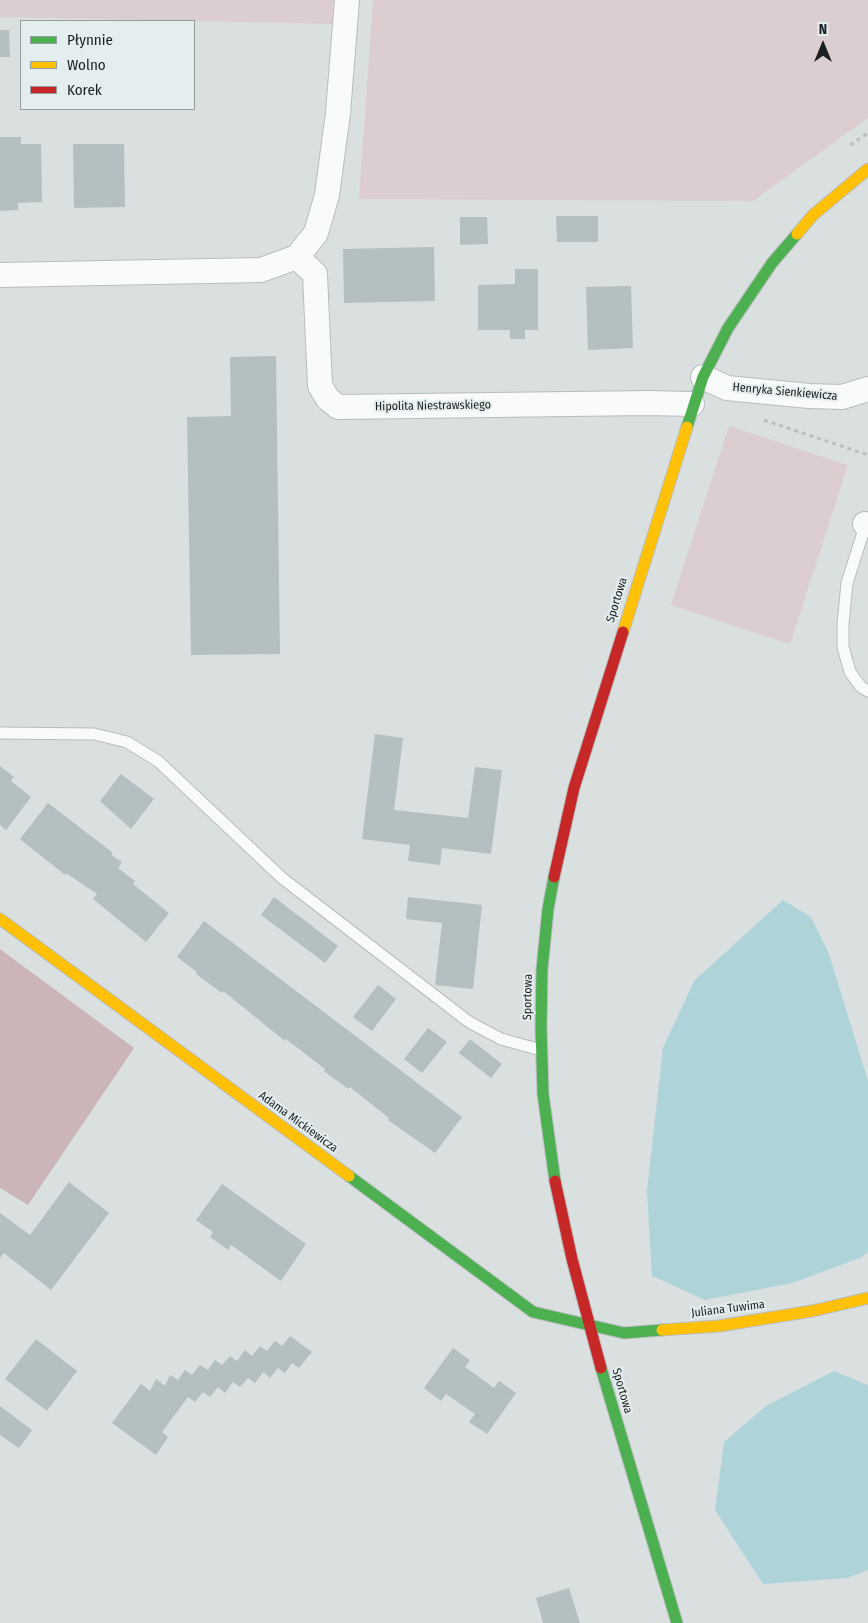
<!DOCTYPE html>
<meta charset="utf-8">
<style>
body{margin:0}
#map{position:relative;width:868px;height:1623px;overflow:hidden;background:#dadfe0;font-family:"Fira Sans Condensed",sans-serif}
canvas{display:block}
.legend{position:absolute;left:20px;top:20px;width:175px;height:90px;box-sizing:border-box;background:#e5eeef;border:1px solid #959c9d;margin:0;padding:6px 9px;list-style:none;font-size:15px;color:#1d2021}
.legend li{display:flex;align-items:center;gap:10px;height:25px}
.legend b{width:25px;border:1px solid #959c9d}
.north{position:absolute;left:798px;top:20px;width:50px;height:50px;-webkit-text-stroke:4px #e5eeef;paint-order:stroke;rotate:0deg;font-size:14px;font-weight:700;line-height:20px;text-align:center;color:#1d2021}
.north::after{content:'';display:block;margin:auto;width:18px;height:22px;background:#1d2021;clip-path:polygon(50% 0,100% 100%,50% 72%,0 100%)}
</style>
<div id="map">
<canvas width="868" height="1623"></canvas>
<ul class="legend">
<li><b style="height:6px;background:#4caf50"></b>Płynnie</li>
<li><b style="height:6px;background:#ffc107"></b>Wolno</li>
<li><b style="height:6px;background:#c62828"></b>Korek</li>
</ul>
<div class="north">N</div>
</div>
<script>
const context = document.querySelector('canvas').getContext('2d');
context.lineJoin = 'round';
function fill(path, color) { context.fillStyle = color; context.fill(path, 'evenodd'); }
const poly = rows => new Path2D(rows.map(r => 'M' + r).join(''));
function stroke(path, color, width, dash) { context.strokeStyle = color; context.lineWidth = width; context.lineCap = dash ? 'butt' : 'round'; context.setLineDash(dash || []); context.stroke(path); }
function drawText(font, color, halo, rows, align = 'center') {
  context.font = font + ' "Fira Sans Condensed",sans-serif'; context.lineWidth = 4; context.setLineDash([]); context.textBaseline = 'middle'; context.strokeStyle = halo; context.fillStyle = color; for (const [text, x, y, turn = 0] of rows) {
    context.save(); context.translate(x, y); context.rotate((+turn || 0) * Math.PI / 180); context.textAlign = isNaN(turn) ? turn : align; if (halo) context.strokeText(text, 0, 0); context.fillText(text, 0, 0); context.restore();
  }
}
fill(poly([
 [0,0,338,0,336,24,0,17],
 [373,0,868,0,868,118,753,201,359,199],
 [729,426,848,465,790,644,671,605]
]), '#dccdd0');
fill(poly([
 [0,949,134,1048,28,1205,0,1188]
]), '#ccb5b9');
fill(poly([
 [783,900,811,917,829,954,868,1081,868,1252,860,1258,792,1283,705,1300,652,1276,647,1191,663,1048,694,981],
 [834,1371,868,1385,868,1570,847,1578,763,1584,715,1510,724,1442,766,1406]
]), '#aed4da');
fill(poly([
 [0,30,9,30,10,57,0,57],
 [0,137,21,137,21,144,41,144,42,202,18,203,18,210,0,211],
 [73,144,124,144,125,207,74,208],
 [556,216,598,216,598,242,557,242],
 [460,217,487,217,488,244,460,245],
 [434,247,435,301,344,303,343,249],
 [515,269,538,269,538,330,525,330,525,339,510,339,510,330,478,330,478,285,515,284],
 [631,286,633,348,588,350,586,287],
 [276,356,280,654,191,655,187,417,231,416,230,357],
 [375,734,403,738,394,810,468,818,475,767,502,770,491,854,442,848,440,865,408,861,410,845,362,839],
 [0,766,14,777,11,781,31,797,6,830,0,825],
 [121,774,154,799,131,829,100,801],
 [48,803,113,853,111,855,122,862,118,868,135,881,133,884,169,913,146,942,93,899,97,894,66,873,65,875,20,839],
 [274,897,338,946,325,963,261,915],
 [408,897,482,905,473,989,435,985,442,923,406,919],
 [204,921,462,1117,435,1153,388,1120,389,1118,350,1087,348,1089,324,1071,325,1069,286,1039,285,1041,223,991,222,993,196,974,197,972,177,957],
 [378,985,396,999,372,1031,353,1017],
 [428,1028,447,1042,422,1073,404,1059],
 [470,1039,502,1064,491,1078,459,1053],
 [69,1182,109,1213,51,1290,4,1253,0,1258,0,1213,30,1235],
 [222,1184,306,1244,281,1281,231,1245,228,1250,210,1237,213,1232,196,1220],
 [290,1336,312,1352,299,1368,292,1363,285,1373,278,1368,270,1378,263,1372,255,1383,248,1378,240,1387,233,1382,225,1393,218,1387,210,1397,203,1392,195,1402,188,1397,162,1432,168,1437,156,1455,112,1423,141,1384,150,1391,156,1379,165,1386,170,1375,178,1380,185,1370,192,1375,200,1365,208,1370,215,1360,222,1365,230,1356,237,1361,245,1350,252,1356,260,1346,267,1351,275,1341,282,1346],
 [36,1339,77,1371,47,1411,5,1379],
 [453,1348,470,1360,465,1367,494,1388,499,1381,516,1393,487,1434,469,1422,475,1414,446,1394,441,1401,424,1388],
 [0,1406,32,1430,19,1448,0,1435],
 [569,1588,580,1623,543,1623,536,1598]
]), '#b3bfc1');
const lane = poly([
 [866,523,847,583,843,624,843,647,850,672,861,687,868,691],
 [0,733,94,734,127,742,158,761,282,878,469,1022,501,1039,541,1050]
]);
const street = poly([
 [297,257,315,274,320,386,328,399,338,407,648,403,692,404],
 [0,275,261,270,297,257,316,233,327,195,338,113,347,0],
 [703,377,727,388,809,396,842,397,868,389],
 [865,524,868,525]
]);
const fast = poly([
 [687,427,703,377,728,328,772,263,797,234],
 [554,877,548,909,542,969,541,1028,543,1094,555,1181],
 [349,1176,533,1312,624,1333,662,1330],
 [601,1368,677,1623]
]);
const slow = poly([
 [797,234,813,215,868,169],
 [623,632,687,427],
 [0,919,349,1176],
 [662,1330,719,1326,812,1311,868,1298]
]);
const jam = poly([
 [554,877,574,788,623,632],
 [555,1181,572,1259,601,1368]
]);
stroke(lane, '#b9bdbe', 13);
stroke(street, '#b9bdbe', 26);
stroke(fast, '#b9bdbe', 13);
stroke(slow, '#b9bdbe', 13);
stroke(jam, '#b9bdbe', 13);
stroke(poly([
 [850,145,868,133],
 [764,420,868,455]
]), '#bcbebe', 3, [4, 4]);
stroke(lane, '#f9fafa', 11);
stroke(street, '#f9fafa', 24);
stroke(fast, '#4caf50', 11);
stroke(slow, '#ffc107', 11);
stroke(jam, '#c62828', 11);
drawText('12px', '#1d2021', '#e5eeef', [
 ["Henryka Sienkiewicza",785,392,5],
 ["Hipolita Niestrawskiego",433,406,-1],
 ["Sportowa",617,600,-73],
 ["Sportowa",528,997,-89],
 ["Adama Mickiewicza",298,1122,36],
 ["Juliana Tuwima",728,1309,-7],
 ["Sportowa",622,1391,74]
]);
</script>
